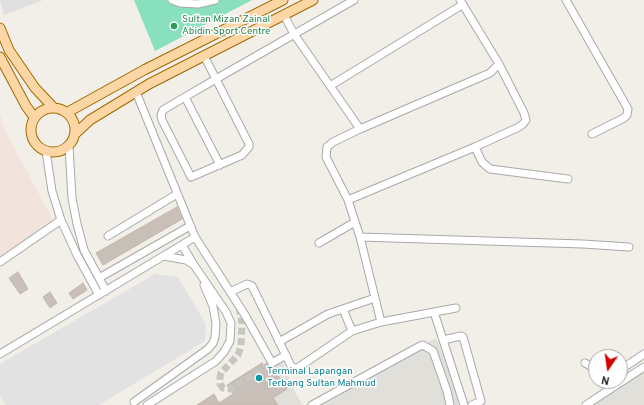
<!DOCTYPE html>
<style>
body{margin:0}
#map{position:relative;width:644px;height:405px;overflow:hidden;background:#f2efe9;font-family:Overpass,sans-serif}
canvas{display:block}
.north{position:absolute;left:588px;top:349px;width:40px;height:40px;box-sizing:border-box;background:#fff;border:1px solid #a7a7a7;border-radius:50%;rotate:193deg;font-size:11px;font-weight:700;line-height:16px;text-align:center;color:#222}
.north::after{content:'';display:block;margin:auto;width:14px;height:18px;background:#d40000;clip-path:polygon(50% 0,100% 100%,50% 72%,0 100%)}
</style>
<div id="map">
<canvas width="644" height="405"></canvas>
<div class="north">N</div>
</div>
<script>
const context = document.querySelector('canvas').getContext('2d');
context.lineJoin = 'round';
function fill(path, color) { context.fillStyle = color; context.fill(path, 'evenodd'); }
const poly = rows => new Path2D(rows.map(r => 'M' + r).join(''));
function stroke(path, color, width, dash) { context.strokeStyle = color; context.lineWidth = width; context.lineCap = dash ? 'butt' : 'round'; context.setLineDash(dash || []); context.stroke(path); }
function drawText(font, color, halo, rows, align = 'center') {
  context.font = font + ' Overpass,sans-serif'; context.lineWidth = 3; context.setLineDash([]); context.textBaseline = 'middle'; context.strokeStyle = halo; context.fillStyle = color; for (const [text, x, y, turn = 0] of rows) {
    context.save(); context.translate(x, y); context.rotate((+turn || 0) * Math.PI / 180); context.textAlign = isNaN(turn) ? turn : align; if (halo) context.strokeText(text, 0, 0); context.fillText(text, 0, 0); context.restore();
  }
}
fill(poly([
 [0,0,43,0,4,15]
]), '#e0dfdf');
fill(poly([
 [0,114,4,128,54,222,0,259]
]), '#f3e3dd');
fill(poly([
 [436,338,456,385,460,405,306,405],
 [282,361,296,394,303,405,234,405,233,394,227,385,262,363,268,372],
 [644,364,644,405,581,405,617,381]
]), '#e1dfda');
fill(poly([
 [134,0,252,0,155,51]
]), '#88e0be');
fill(poly([
 [155,274,178,277,206,324,205,341,99,405,6,405,0,396,0,364]
]), '#e2e2e2');
const building = poly([
 [177,207,182,219,103,265,96,253,177,207],
 [18,272,28,289,20,294,9,278,18,272],
 [83,283,87,290,73,299,69,293,83,283],
 [50,292,57,303,50,308,43,297,50,292],
 [262,363,268,372,273,368,287,389,273,398,278,405,197,405,214,394,219,403,233,394,227,385,262,363]
]);
fill(building, '#c7bfb8');
stroke(building, '#c4b6ab', 1);
stroke(poly([
 [239,307,242,323,241,346,238,355,221,373,220,378,220,384,223,388,230,389,272,363]
]), '#c8c6c1', 7, [7, 3.5]);
const minor = poly([
 [172,0,180,3,198,4,215,0],
 [566,0,628,109,627,115,624,118,592,134],
 [284,15,294,34,360,129],
 [204,56,216,79,249,144,249,147,242,155,191,177,162,120,161,115,163,110,185,97,216,79,354,0],
 [330,86,462,5],
 [136,92,195,237,245,315,272,363,286,355],
 [185,97,220,165],
 [69,146,72,198,77,224,84,250,106,291],
 [475,147,482,162,490,169,568,179],
 [46,151,52,191,61,220,77,255,99,295],
 [348,200,475,147,519,127,523,124,526,120,524,113,499,64,460,0],
 [108,236,177,194],
 [360,237,583,244,629,247],
 [319,243,355,222],
 [164,256,186,260,194,265],
 [0,262,61,220],
 [99,278,190,226],
 [230,292,247,284,252,286,291,366,296,369,352,331,381,322,456,308],
 [343,309,352,331],
 [434,312,464,405],
 [381,322,360,237,348,200,326,157,327,147,333,142,360,129,490,73,499,64],
 [443,340,461,336,463,337,481,401,472,405],
 [279,342,328,314,375,298],
 [0,354,195,237],
 [585,363,596,369],
 [620,370,644,354],
 [134,402,208,349,213,343,215,337,216,324,213,306,204,285],
 [147,405,216,361,224,352,230,341,231,323,226,312,194,265,182,245],
 [312,405,420,346,423,345,433,351,447,391,450,405],
 [586,405,644,367]
]);
const major = poly([
 [0,28,9,50,35,88,53,107],
 [0,57,26,106,34,117],
 '31 130a22 22 0 1 1 44 0a22 22 0 1 1-44 0Z',
 [68,112,144,70,283,0],
 [76,133,90,120,149,84,313,0]
]);
stroke(minor, '#a9a9a9', 9);
stroke(major, '#a06b00', 11);
stroke(minor, '#fff', 7);
stroke(major, '#fcd6a4', 9);
for (const [x, y, r, color] of [
 [174,26,4,"#2e9e5b"],
 [259,378,4,"#0f9aa8"]
]) { const dot = new Path2D(); dot.arc(x, y, r, 0, 2 * Math.PI); context.fillStyle = color; context.fill(dot); stroke(dot, '#fff', 1.5); }
drawText('10px', '#27864d', '#fff', [
 ["Sultan Mizan Zainal",182,20],
 ["Abidin Sport Centre",182,32]
], 'left');
drawText('10px', '#0d838f', '#fff', [
 ["Terminal Lapangan",267,372],
 ["Terbang Sultan Mahmud",267,384]
], 'left');
</script>
